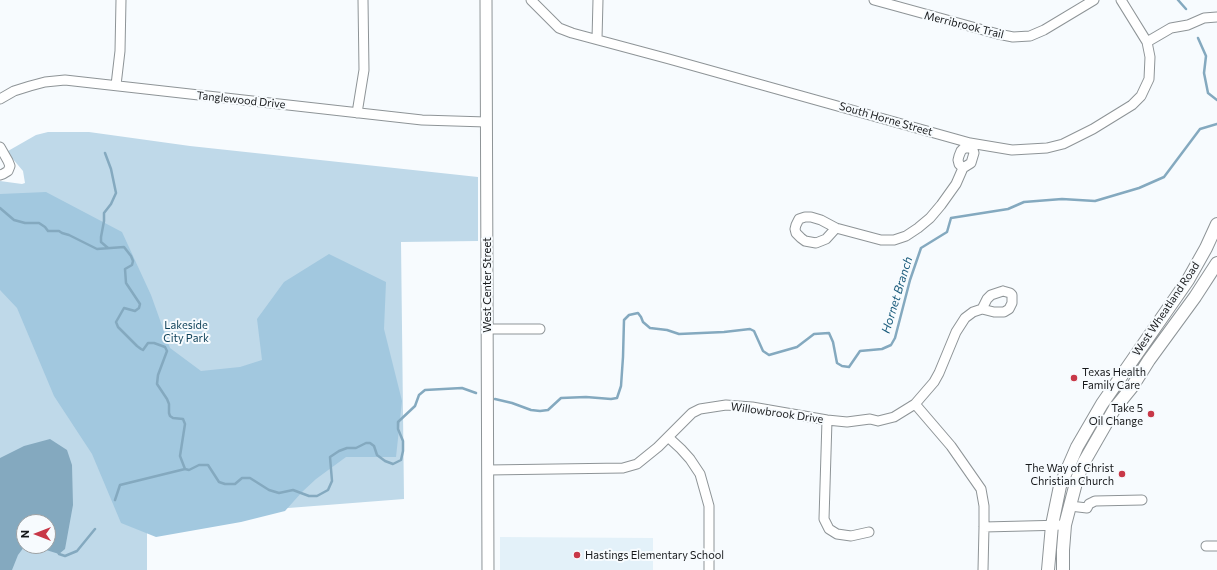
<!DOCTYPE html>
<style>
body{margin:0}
#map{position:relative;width:1217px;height:570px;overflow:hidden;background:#f7fbfe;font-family:Commissioner,sans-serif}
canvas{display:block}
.north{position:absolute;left:16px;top:514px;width:40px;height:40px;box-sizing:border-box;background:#f7fbfe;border:1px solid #9da1a3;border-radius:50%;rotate:270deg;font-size:11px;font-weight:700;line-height:16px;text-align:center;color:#17191b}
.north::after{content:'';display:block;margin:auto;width:14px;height:18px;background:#c83848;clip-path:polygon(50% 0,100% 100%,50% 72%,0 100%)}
</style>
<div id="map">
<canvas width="1217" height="570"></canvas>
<div class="north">N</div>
</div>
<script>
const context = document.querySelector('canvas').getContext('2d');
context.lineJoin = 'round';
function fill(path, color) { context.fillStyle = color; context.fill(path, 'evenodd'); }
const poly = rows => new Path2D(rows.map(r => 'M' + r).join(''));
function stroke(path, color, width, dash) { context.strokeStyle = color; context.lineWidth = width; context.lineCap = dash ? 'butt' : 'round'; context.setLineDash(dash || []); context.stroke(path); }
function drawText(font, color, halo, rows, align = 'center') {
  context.font = font + ' Commissioner,sans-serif'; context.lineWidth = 4; context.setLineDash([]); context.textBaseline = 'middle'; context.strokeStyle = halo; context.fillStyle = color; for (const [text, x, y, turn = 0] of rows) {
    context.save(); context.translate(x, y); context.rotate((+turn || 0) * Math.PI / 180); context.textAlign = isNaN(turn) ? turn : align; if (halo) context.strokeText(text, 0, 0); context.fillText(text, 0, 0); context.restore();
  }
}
fill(poly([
 [500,537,653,538,653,570,500,570]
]), '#e3f1f9');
fill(poly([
 [48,132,89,132,190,146,478,177,478,241,401,242,404,499,147,519,147,570,0,570,0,181,22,184,25,183,23,171,12,158,8,151,36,135],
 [24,522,48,522,48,546,24,546]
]), '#bfd9e9');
fill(poly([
 [46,192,122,232,151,295,170,348,201,371,240,367,262,360,257,319,284,282,329,254,386,282,384,329,402,401,396,457,346,457,316,479,302,492,285,511,241,522,156,537,121,523,92,454,54,396,17,308,0,290,0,194]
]), '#a2c8df');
fill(poly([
 [50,439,67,450,72,465,73,505,65,549,59,554,43,549,24,547,18,555,12,570,0,570,0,458,24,446],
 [24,522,48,522,48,546,24,546]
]), '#84a9bf');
stroke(poly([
 [1178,0,1186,9],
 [1198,38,1206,56,1204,73,1208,93,1217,100],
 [105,153,111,169,116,193,111,204,104,213,104,221,101,237,101,242,108,248],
 [0,208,14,220,25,223,39,223,45,227,48,231,59,231,62,233,69,235,97,249,124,247,131,256,133,261,132,265,125,269,126,283,140,304,139,308,135,311,124,308,116,322,118,327,137,346,141,349,143,350,148,343,154,343,165,347,167,351,158,375,157,384,167,399,169,404,169,413,170,416,173,418,183,419,185,424,180,456,185,469],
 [495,399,512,403,531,410,540,411,548,410,561,398,586,397,611,399,617,398,621,386,623,357,624,320,629,315,638,313,641,317,643,322,650,328,667,330,679,334,724,332,750,329,754,331,763,351,769,355,797,347,814,334,829,333,833,342,837,363,842,366,849,367,860,351,882,349,891,345,895,338,910,280,921,248,947,232,951,218,1008,209,1024,202,1062,199,1095,201,1139,188,1164,177,1200,129,1217,124],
 [115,500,120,485,185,469,189,470,199,465,208,465,219,482,225,484,235,484,242,478,250,478,269,490,279,493,293,490,309,496,317,496,328,490,332,481,330,457,339,451,347,448,356,448,366,443,370,443,374,446,377,455,385,461,393,464,401,460,403,451,403,441,398,429,398,422,415,406,419,395,425,390,462,388,476,393],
 [58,552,59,554,65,556,77,551,95,529]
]), '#84a9bf', 2.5);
const minor = poly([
 [531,0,559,28,572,33,669,59,970,143,1012,150,1047,148,1063,144,1093,129,1132,105,1141,96,1149,79,1150,57,1147,42,1121,0],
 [874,0,998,34,1013,37,1030,36,1044,30,1094,0],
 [597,39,598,0],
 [1147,42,1171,28,1188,25,1204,18,1217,17],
 [116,85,120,51,121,0],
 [0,99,14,91,30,86,45,82,65,80,422,120,486,122],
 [357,113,364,70,363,0],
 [0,147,8,161,10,166,8,171,3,174,0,175],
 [836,228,826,239,816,243,805,241,801,238,796,233,795,229,796,225,799,219,805,217,811,217,821,220,836,228,881,240,894,240,906,236,918,228,930,218,941,205,956,184,963,168,971,163,974,153,973,150,971,148,964,148,961,151,959,156,958,160,959,164,963,168],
 [1003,291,1010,293,1012,295,1012,303,1009,309,1004,312,994,312,982,309,987,299,991,295,1003,291],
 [487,329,540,329],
 [915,404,951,446,981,489,984,506,984,527,983,570],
 [827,420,824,519,829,529,837,534,851,536,869,532],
 [668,437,681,449,690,459,700,474,709,506,709,570],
 [488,470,623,468,637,464,658,447,692,413,700,409,726,405,752,407,827,420,847,422,870,419,878,421,894,417,915,404,934,382,939,373,956,332,965,318,973,312,982,309],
 [1070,506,1087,508,1089,504,1095,501,1142,500],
 [984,527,1065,525],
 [1206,546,1217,546]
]);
const tertiary = poly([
 [486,0,488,570]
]);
const secondary = poly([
 [1048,570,1052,525,1060,486,1077,447,1102,404,1188,280,1206,248,1217,224],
 [1063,570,1063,550,1065,525,1077,479,1084,462,1115,408,1132,387,1149,360,1195,297,1217,263]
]);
stroke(minor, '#8e9497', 11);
stroke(tertiary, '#8e9497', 13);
stroke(secondary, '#8e9497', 14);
stroke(minor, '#fff', 9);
stroke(tertiary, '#fff', 11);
stroke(secondary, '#fff', 12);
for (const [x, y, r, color] of [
 [1074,378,4,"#c83848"],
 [1151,414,4,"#c83848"],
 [1122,474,4,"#c83848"],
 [577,555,4,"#c83848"]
]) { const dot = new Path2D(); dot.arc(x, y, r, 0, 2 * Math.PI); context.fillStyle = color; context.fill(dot); stroke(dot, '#f7fbfe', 1.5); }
drawText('11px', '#17191b', '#f7fbfe', [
 ["Merribrook Trail",964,25,14],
 ["Tanglewood Drive",241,100,6],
 ["South Horne Street",886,119,16],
 ["West Center Street",487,285,-90],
 ["West Wheatland Road",1166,309,-56],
 ["Willowbrook Drive",777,413,8]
]);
drawText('11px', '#0a3d55', '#f7fbfe', [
 ["Lakeside",186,325],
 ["City Park",186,338]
]);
drawText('11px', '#17191b', '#f7fbfe', [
 ["Texas Health",1082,372],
 ["Family Care",1082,385],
 ["Take 5",1143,408,"right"],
 ["Oil Change",1143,421,"right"],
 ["The Way of Christ",1114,468,"right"],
 ["Christian Church",1114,481,"right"],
 ["Hastings Elementary School",585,555]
], 'left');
drawText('italic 12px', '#1b5c7c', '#f7fbfe', [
 ["Hornet Branch",897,295,-73]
]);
</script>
